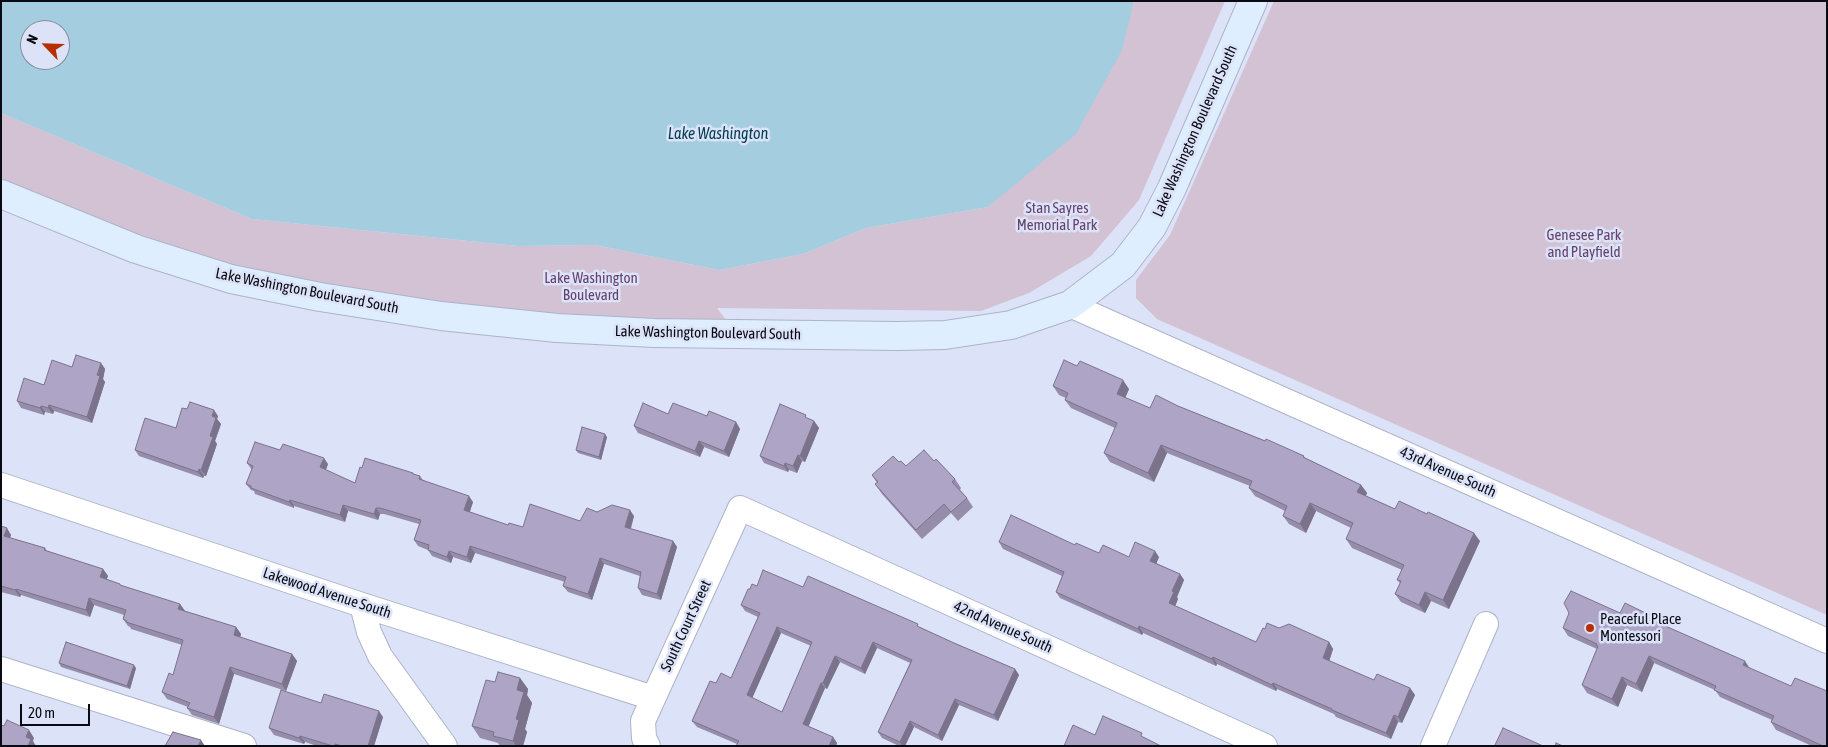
<!DOCTYPE html>
<style>
body{margin:0}
#map{position:relative;width:1828px;height:747px;overflow:hidden;background:#dce2f8;font-family:"Asap Condensed",sans-serif}
canvas{display:block}
.frame{position:absolute;inset:0;border:2px solid #0a0b12;pointer-events:none}
.north{position:absolute;left:20px;top:20px;width:50px;height:50px;box-sizing:border-box;background:#dce2f8;border:1px solid #888c9c;border-radius:50%;rotate:294deg;font-size:14px;font-weight:700;line-height:20px;text-align:center;color:#0a0b12}
.north::after{content:'';display:block;margin:auto;width:18px;height:22px;background:#b72e00;clip-path:polygon(50% 0,100% 100%,50% 72%,0 100%)}
.scale{position:absolute;left:20px;top:704px;width:70px;height:22px;box-sizing:border-box;border:2px solid #0a0b12;border-top:0;padding-left:6px;font-size:15px;line-height:18px;white-space:nowrap;color:#0a0b12;-webkit-text-stroke:4px #dce2f8;paint-order:stroke}
</style>
<div id="map">
<canvas width="1828" height="747"></canvas>
<div class="frame"></div>
<div class="north">N</div>
<div class="scale">20 m</div>
</div>
<script>
const context = document.querySelector('canvas').getContext('2d');
context.lineJoin = 'round';
function fill(path, color) { context.fillStyle = color; context.fill(path, 'evenodd'); }
const poly = rows => new Path2D(rows.map(r => 'M' + r).join(''));
function stroke(path, color, width, dash) { context.strokeStyle = color; context.lineWidth = width; context.lineCap = dash ? 'butt' : 'round'; context.setLineDash(dash || []); context.stroke(path); }
function drawText(font, color, halo, rows, align = 'center') {
  context.font = font + ' "Asap Condensed",sans-serif'; context.lineWidth = 5; context.setLineDash([]); context.textBaseline = 'middle'; context.strokeStyle = halo; context.fillStyle = color; for (const [text, x, y, turn = 0] of rows) {
    context.save(); context.translate(x, y); context.rotate((+turn || 0) * Math.PI / 180); context.textAlign = isNaN(turn) ? turn : align; if (halo) context.strokeText(text, 0, 0); context.fillText(text, 0, 0); context.restore();
  }
}
fill(poly([
 [1134,1,1225,1,1139,200,1091,256,1029,293,981,311,717,308,737,335,320,297,1,195,1,113,252,219,518,246,595,245,719,270,803,254,866,228,988,207,1133,4],
 [1274,1,1827,1,1827,615,1157,319,1136,298,1136,280,1170,235]
]), '#d2c2d4');
fill(poly([
 [1,1,1134,1,1122,50,1076,134,988,207,866,228,803,254,719,270,595,245,518,246,252,219,1,113],
 [30,30,60,30,60,60,30,60]
]), '#a4cee0');
const street = poly([
 [1070,305,1827,641],
 [1,485,362,605,653,698],
 [362,605,369,632,380,656,445,746],
 [1,669,244,746],
 [648,746,644,738,643,721,740,508,1265,746],
 [1433,746,1486,624]
]);
const secondary = poly([
 [1,194,136,249,231,279,320,297,441,316,557,328,654,333,897,336,945,335,1011,325,1070,305,1123,265,1152,227,1172,188,1253,1]
]);
stroke(street, '#adb3c8', 26);
stroke(secondary, '#adb3c8', 30);
stroke(street, '#fff', 24);
stroke(secondary, '#deeeff', 28);
fill(poly([
 [101,363,105,369,103,379,105,382,92,423,54,411,53,414,45,412,44,415,21,408,17,401,72,367],
 [1053,386,1129,389,1125,398,1150,408,1178,406,1304,456,1305,458,1361,485,1367,493,1366,496,1395,509,1480,541,1449,609,1431,601,1425,613,1401,602,1395,594,1400,583,1397,580,1402,570,1352,548,1346,539,1351,528,1316,511,1306,533,1289,524,1283,516,1285,511,1255,496,1249,488,1250,486,1167,453,1154,482,1110,462,1104,453,1115,428,1071,408,1065,400,1066,398,1059,395],
 [187,409,218,416,217,419,221,424,215,441,217,444,206,476,204,476,203,478,139,456,135,450,176,428],
 [668,414,707,416,736,422,740,429,729,457,704,447,700,457,638,433,634,426],
 [808,419,814,421,819,428,805,462,802,461,797,473,789,470,788,472,764,463,760,456],
 [607,437,601,460,578,453,576,450],
 [280,450,328,464,326,470,355,483,362,468,413,473,415,475,420,476,423,480,473,502,470,512,508,525,523,527,580,521,597,512,634,516,631,529,673,541,677,547,661,600,642,595,638,588,640,576,604,564,592,600,568,592,563,586,565,582,475,553,471,563,453,557,451,563,432,556,428,550,418,546,414,540,419,524,384,514,380,514,378,520,348,511,345,522,294,506,294,508,255,494,254,491,251,490,246,484,252,470,247,463],
 [934,461,955,479,961,488,960,490,967,498,973,507,958,521,951,513,922,539,882,494,875,484,877,483,872,475,899,462,906,466],
 [1,526,11,535,10,538,45,548,47,551,103,569,108,576,106,579,122,586,180,604,185,611,236,627,241,634,240,637,292,654,297,661,286,691,234,674,219,724,192,715,187,708,188,707,167,699,162,692,173,675,182,645,131,629,130,627,128,626,123,619,124,615,94,605,90,617,21,595,20,597,1,592],
 [999,542,1075,545,1099,553,1129,557,1159,557,1156,563,1180,574,1184,580,1177,597,1178,599,1175,606,1256,642,1265,629,1279,628,1329,642,1333,649,1329,661,1374,680,1410,688,1415,695,1402,723,1398,722,1391,739,1336,717,1334,714,1277,689,1276,691,1217,664,1216,666,1143,633,1142,635,1060,598,1056,592,1062,576,1003,549],
 [757,586,803,587,921,628,954,643,1015,669,1019,675,998,721,959,705,942,741,914,727,905,746,899,746,882,738,878,732,910,663,877,648,865,674,840,662,827,689,825,688,808,726,833,737,837,743,836,746,736,746,737,744,697,727,692,721,716,683,731,678,758,617,745,611,741,605,750,589],
 [781,633,811,646,782,712,752,698],
 [1664,622,1668,627,1750,668,1827,746,1812,746,1776,730,1771,722,1772,720,1720,697,1715,690,1654,663,1642,692,1627,685,1618,707,1587,693,1582,685,1597,649,1568,636,1563,628],
 [59,663,136,668,130,689,61,667],
 [520,678,528,689,527,695,532,703,525,729,527,732,523,746,500,746,498,743,480,738,472,726,495,682],
 [321,703,383,717,374,746,317,746,305,742,304,744,274,735,269,728]
]), '#968daa');
fill(poly([
 [101,363,105,369,103,379,105,382,92,423,87,417],
 [1123,380,1129,389,1123,403,1117,394],
 [49,405,54,411,53,414,48,408],
 [41,406,45,412,44,415,40,408],
 [214,410,218,416,217,419,221,424,215,441,217,444,206,476,201,470,210,436,212,416],
 [814,421,819,428,805,462,800,456],
 [736,422,740,429,729,457,724,451],
 [605,434,607,437,601,460,599,457],
 [699,441,704,447,700,457,695,451],
 [1161,445,1167,453,1154,482,1148,473],
 [798,455,802,461,797,473,793,466],
 [324,458,328,464,324,474,320,467],
 [785,463,789,470,788,472,784,466],
 [199,469,204,476,203,478,198,472],
 [1361,485,1367,493,1363,501,1357,492],
 [469,496,473,502,468,516,464,510],
 [290,500,294,506,294,508,289,502],
 [1310,503,1316,511,1306,533,1300,524],
 [343,505,348,511,345,522,340,515],
 [376,508,380,514,378,520,374,514],
 [630,510,634,516,629,533,625,527],
 [7,528,11,535,8,543,4,536],
 [1474,533,1480,541,1449,609,1443,600],
 [673,541,677,547,661,600,657,594],
 [470,546,475,553,471,563,467,557],
 [449,551,453,557,451,563,447,557],
 [1155,551,1159,557,1155,567,1150,561],
 [600,558,604,564,592,600,588,594],
 [103,569,108,576,105,584,100,577],
 [1180,574,1184,580,1177,597,1178,599,1174,609,1169,603,1172,591],
 [16,589,21,595,20,597,15,590],
 [1425,592,1431,601,1425,613,1419,605],
 [89,598,94,605,90,617,86,610],
 [180,604,185,611,178,609],
 [1139,626,1143,633,1142,635,1138,629],
 [236,627,241,634,239,642,234,635],
 [777,627,781,633,751,701,747,695],
 [873,642,877,648,865,674,861,668],
 [1329,642,1333,649,1328,665,1323,658],
 [292,654,297,661,286,691,282,684],
 [835,656,840,662,827,689,823,683],
 [1649,656,1654,663,1642,692,1636,684],
 [1213,657,1217,664,1216,666,1212,659],
 [1745,661,1750,669,1743,665],
 [134,665,136,668,130,689,127,686],
 [230,667,234,674,219,724,214,717],
 [1015,669,1019,675,998,721,994,715],
 [1622,677,1627,685,1618,707,1612,699],
 [520,678,528,689,527,695,532,703,525,729,527,732,523,746,516,746,513,741,516,719,517,690],
 [821,683,825,688,807,730,803,724],
 [1273,683,1277,689,1276,691,1272,685],
 [1410,688,1415,695,1402,723,1398,717],
 [955,699,959,705,942,741,938,735],
 [379,711,383,717,374,746,368,746],
 [1394,715,1398,722,1391,739,1386,733],
 [910,721,914,727,905,746,902,746,900,742],
 [29,730,34,738,33,741,36,746,28,746,26,737],
 [300,736,305,742,304,744,299,738],
 [833,737,837,743,836,746,829,746],
 [201,740,205,746,198,746]
]), '#7a738b');
const building = poly([
 [76,355,101,363,97,375,100,376,87,417,49,405,48,408,41,406,40,408,17,401,24,378,44,385,52,360,72,367,76,355],
 [1064,360,1077,366,1080,361,1123,380,1117,394,1150,408,1156,395,1178,406,1265,441,1266,439,1304,456,1303,457,1361,485,1357,492,1395,509,1399,501,1427,514,1428,512,1474,533,1443,600,1425,592,1419,605,1395,594,1401,581,1397,580,1404,565,1346,539,1353,523,1310,503,1300,524,1283,516,1287,506,1249,488,1252,481,1161,445,1148,473,1104,453,1117,423,1065,400,1068,393,1053,386,1064,360],
 [190,402,214,410,212,416,216,418,210,436,213,437,201,470,199,469,198,472,135,450,145,418,176,428,182,408,187,409,190,402],
 [643,403,668,414,673,403,707,416,709,411,736,422,724,451,699,441,695,451,634,426,643,403],
 [780,404,806,415,805,417,814,421,800,456,798,455,793,466,785,463,784,466,760,456,780,404],
 [582,427,605,434,599,457,576,450,582,427],
 [255,442,280,450,283,444,324,458,320,467,355,483,360,467,362,468,365,458,413,473,413,474,420,476,419,479,469,496,464,510,508,525,509,523,523,527,530,504,580,521,587,508,597,512,612,505,630,510,625,527,673,541,657,594,638,588,641,572,600,558,588,594,563,586,566,577,470,546,467,557,449,551,447,557,428,550,429,545,414,540,421,520,380,508,376,508,374,514,343,505,340,515,290,500,289,502,251,488,251,486,246,484,253,466,247,463,255,442],
 [924,450,934,461,936,459,955,479,952,482,967,498,951,512,944,504,916,530,875,484,878,482,872,475,893,456,899,462,901,461,906,466,924,450],
 [1011,515,1075,545,1076,543,1099,553,1103,545,1129,557,1135,542,1155,551,1150,561,1180,574,1172,591,1174,592,1169,603,1256,642,1263,628,1265,629,1267,623,1279,628,1289,624,1329,642,1323,658,1374,680,1377,674,1410,688,1398,717,1394,715,1386,733,1332,710,1332,709,1273,683,1272,685,1213,657,1212,659,1139,626,1138,629,1056,592,1064,572,999,542,1011,515],
 [1,526,7,528,4,536,45,548,44,550,103,569,100,577,120,584,120,585,180,604,178,609,236,627,234,635,292,654,282,684,230,667,214,717,187,708,190,703,162,692,169,673,173,675,183,640,126,622,127,621,123,619,126,610,89,598,86,610,16,589,15,590,1,586,1,526],
 [763,570,803,587,808,576,918,624,917,626,954,643,1015,669,994,715,955,699,938,735,910,721,900,742,878,732,912,660,873,642,861,668,835,656,823,683,821,683,803,724,833,737,829,746,736,746,739,741,692,721,710,681,716,683,721,673,731,678,760,613,741,605,748,589,750,589,752,584,757,586,763,570],
 [777,627,812,642,782,712,747,695,777,627],
 [1571,591,1620,613,1625,603,1664,622,1663,625,1745,661,1743,665,1791,686,1795,678,1827,691,1827,746,1823,746,1771,722,1774,716,1714,690,1716,686,1649,656,1636,684,1622,677,1612,699,1582,685,1598,646,1596,645,1597,644,1563,628,1569,613,1564,603,1571,591],
 [66,642,134,665,127,686,59,663,66,642],
 [498,672,520,678,517,690,524,692,516,719,519,720,513,741,493,736,494,732,472,726,486,680,495,682,498,672],
 [281,690,321,703,324,694,379,711,368,746,342,746,335,744,335,746,333,746,300,736,299,738,269,728,281,690],
 [1103,716,1142,733,1141,736,1161,746,1064,746,1073,725,1095,735,1103,716],
 [7,720,29,730,26,737,31,739,28,746,1,746,1,725,4,726,7,720],
 [1503,728,1543,746,1497,746,1495,745,1503,728],
 [173,732,201,740,198,746,165,746,173,732],
 [1556,743,1563,746,1555,746,1556,743]
]);
fill(building, '#aea4c6');
stroke(building, '#7a738b', 1);
for (const [x, y, r, color] of [
 [1590,628,5,"#b72e00"]
]) { const dot = new Path2D(); dot.arc(x, y, r, 0, 2 * Math.PI); context.fillStyle = color; context.fill(dot); stroke(dot, '#dce2f8', 2); }
drawText('15px', '#0a0b12', '#dce2f8', [
 ["Lake Washington Boulevard South",1195,131,-66],
 ["Lake Washington Boulevard South",307,291,11],
 ["Lake Washington Boulevard South",708,333,1],
 ["43rd Avenue South",1448,472,24],
 ["Lakewood Avenue South",327,593,18],
 ["South Court Street",686,626,-65],
 ["42nd Avenue South",1003,627,24]
]);
drawText('15px', '#66416b', '#dce2f8', [
 ["Stan Sayres",1057,208],
 ["Memorial Park",1057,225],
 ["Genesee Park",1584,235],
 ["and Playfield",1584,252],
 ["Lake Washington",591,278],
 ["Boulevard",591,295]
]);
drawText('15px', '#0a0b12', '#dce2f8', [
 ["Peaceful Place",1600,619],
 ["Montessori",1600,636]
], 'left');
drawText('italic 16px', '#003d4f', '#dce2f8', [
 ["Lake Washington",718,134]
]);
</script>
